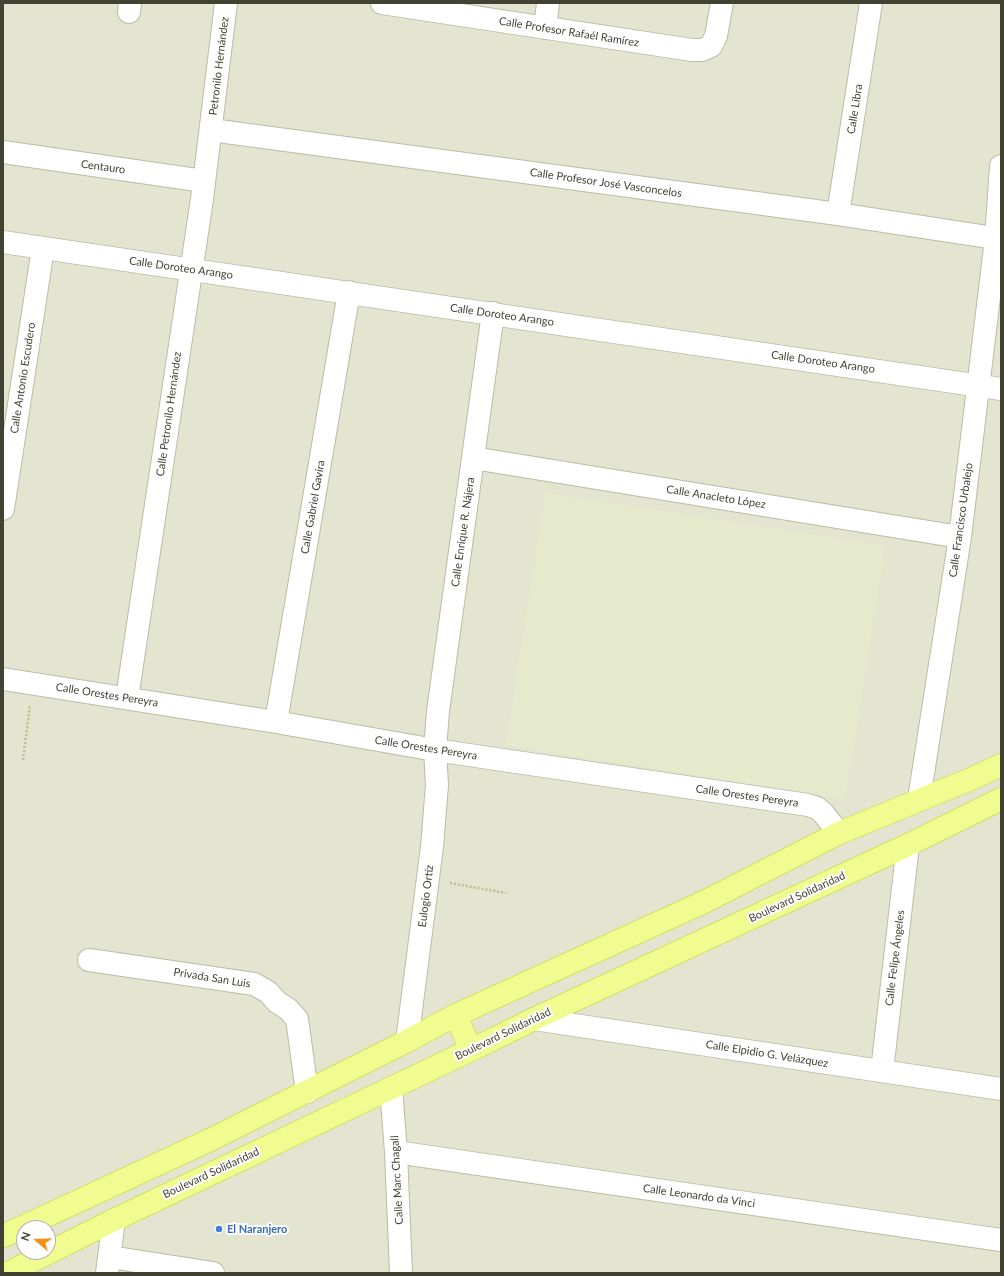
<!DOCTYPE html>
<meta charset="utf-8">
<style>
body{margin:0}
#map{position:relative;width:1004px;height:1276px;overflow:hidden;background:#eff1e2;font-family:Lato,sans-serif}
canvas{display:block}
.frame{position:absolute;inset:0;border:4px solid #424233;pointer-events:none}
.north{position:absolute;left:16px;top:1220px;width:40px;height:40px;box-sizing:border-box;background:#fff;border:1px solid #b3b3ad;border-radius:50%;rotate:289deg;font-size:11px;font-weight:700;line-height:16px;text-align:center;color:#424233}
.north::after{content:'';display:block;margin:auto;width:14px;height:18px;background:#f59015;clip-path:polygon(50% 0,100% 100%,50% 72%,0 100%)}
</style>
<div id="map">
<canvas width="1004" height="1276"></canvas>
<div class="frame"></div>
<div class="north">N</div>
</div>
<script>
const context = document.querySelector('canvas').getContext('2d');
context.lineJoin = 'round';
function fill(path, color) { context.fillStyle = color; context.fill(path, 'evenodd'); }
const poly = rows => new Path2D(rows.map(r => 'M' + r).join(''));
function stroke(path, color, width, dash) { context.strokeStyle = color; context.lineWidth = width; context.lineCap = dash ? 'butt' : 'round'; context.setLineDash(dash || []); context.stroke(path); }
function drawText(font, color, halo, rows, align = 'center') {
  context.font = font + ' Lato,sans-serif'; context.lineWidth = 4; context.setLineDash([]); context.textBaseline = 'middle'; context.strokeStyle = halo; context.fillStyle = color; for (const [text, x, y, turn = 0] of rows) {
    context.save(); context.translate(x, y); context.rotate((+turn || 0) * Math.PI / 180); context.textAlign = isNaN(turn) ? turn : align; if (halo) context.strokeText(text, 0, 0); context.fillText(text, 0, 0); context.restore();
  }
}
fill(poly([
 [3,3,1001,3,1001,1273,3,1273],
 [24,1228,48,1228,48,1252,24,1252]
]), '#e3e5d0');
fill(poly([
 [546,493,885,546,845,799,506,745]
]), '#e6eacc');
const minor = poly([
 [382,3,692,50,702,50,711,46,716,36,722,3],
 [129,12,130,3],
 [545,28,548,3],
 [211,130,838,214,1001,239],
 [3,152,204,181],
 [838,214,871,3],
 [3,242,1001,389],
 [473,458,960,537],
 [3,509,43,248],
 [3,679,276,722,435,750,808,805,817,808,823,813,839,833],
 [127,698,202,199,226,3],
 [276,722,349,292],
 [919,799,960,537,996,239,1001,166],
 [89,960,254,984,268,992,277,1002,288,1009,297,1019,307,1092],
 [534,1019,1001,1089],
 [407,1041,432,847,437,785,435,750,438,711,493,313],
 [882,1071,908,845],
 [391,1088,396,1152,401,1273],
 [396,1152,1001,1240],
 [110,1257,213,1273],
 [107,1273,114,1220]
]);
const major = poly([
 [456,1015,471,1050],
 [3,1236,212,1139,407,1041,456,1015,704,902,839,833,971,779,1001,765],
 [8,1273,114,1220,471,1050,534,1019,908,845,1001,799]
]);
stroke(minor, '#babca5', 24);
stroke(major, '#d4e061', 24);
stroke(poly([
 [23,760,30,705],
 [450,883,506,893]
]), '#bbbd97', 2.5, [2, 2]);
stroke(minor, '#fff', 22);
stroke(major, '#f0fc90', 22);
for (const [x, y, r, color] of [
 [219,1229,4,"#3f7fe0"]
]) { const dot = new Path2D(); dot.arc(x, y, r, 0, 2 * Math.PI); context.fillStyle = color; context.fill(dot); stroke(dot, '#fff', 1.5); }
drawText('11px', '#424233', '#fff', [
 ["Calle Profesor Rafaél Ramírez",569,32,9],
 ["Petronilo Hernández",219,66,-83],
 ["Calle Libra",855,109,-81],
 ["Centauro",103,167,8],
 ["Calle Profesor José Vasconcelos",606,183,8],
 ["Calle Doroteo Arango",181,268,8],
 ["Calle Doroteo Arango",502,315,8],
 ["Calle Doroteo Arango",823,362,8],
 ["Calle Antonio Escudero",23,378,-81],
 ["Calle Petronilo Hernández",169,414,-82],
 ["Calle Anacleto López",716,497,9],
 ["Calle Gabriel Gavira",313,507,-80],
 ["Calle Francisco Urbalejo",961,520,-82],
 ["Calle Enrique R. Nájera",463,532,-82],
 ["Calle Orestes Pereyra",107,695,9],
 ["Calle Orestes Pereyra",426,748,9],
 ["Calle Orestes Pereyra",747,796,8],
 ["Eulogio Ortíz",426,896,-83],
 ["Boulevard Solidaridad",797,897,-25],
 ["Calle Felipe Ángeles",895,958,-83],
 ["Privada San Luis",212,978,9],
 ["Boulevard Solidaridad",503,1034,-26],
 ["Calle Elpidio G. Velázquez",767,1054,9],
 ["Boulevard Solidaridad",211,1173,-25],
 ["Calle Marc Chagall",397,1180,-93],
 ["Calle Leonardo da Vinci",699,1196,8]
]);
drawText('bold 11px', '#366cbe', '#fff', [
 ["El Naranjero",227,1229]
], 'left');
</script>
